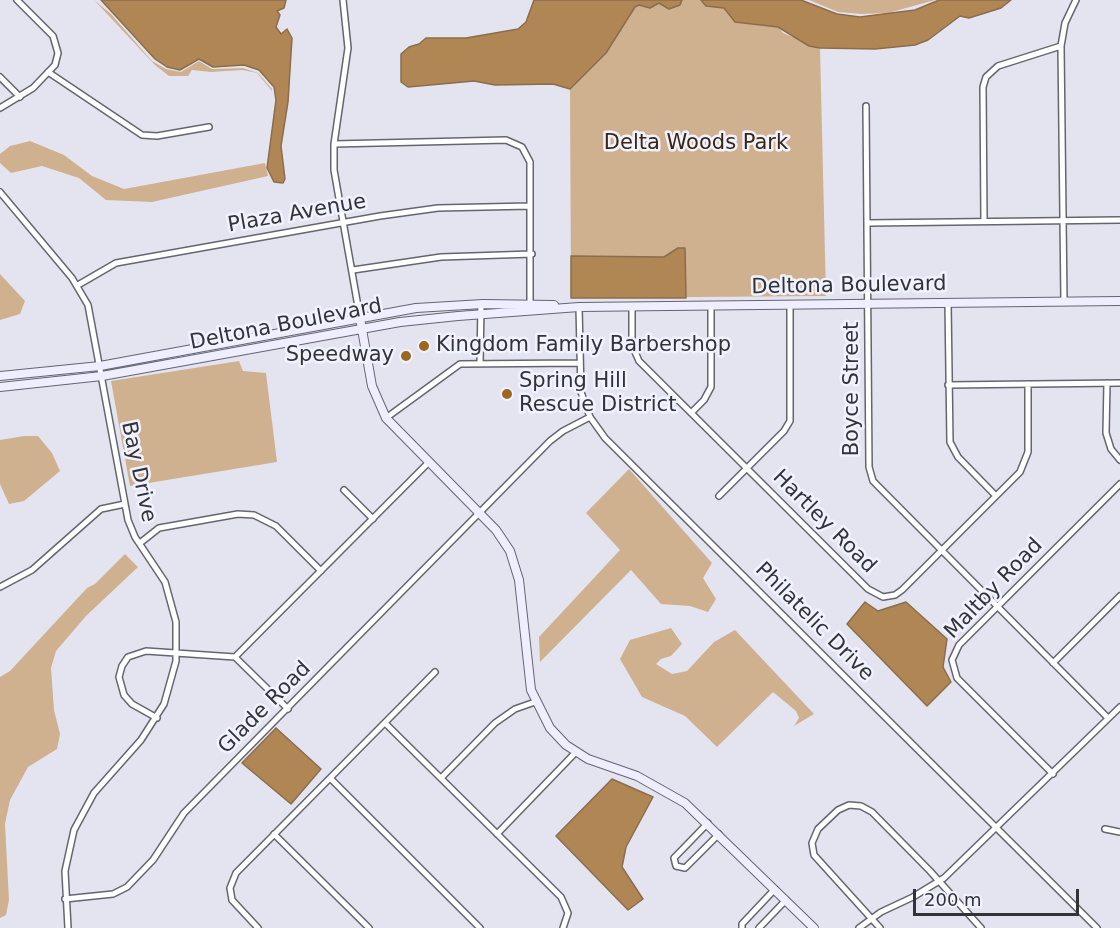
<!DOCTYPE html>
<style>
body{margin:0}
#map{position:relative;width:1120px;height:928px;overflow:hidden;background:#e4e4f1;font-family:"DejaVu Sans",sans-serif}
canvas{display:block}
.scale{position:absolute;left:913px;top:889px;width:166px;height:27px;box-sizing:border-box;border:3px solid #323337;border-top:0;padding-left:8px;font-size:18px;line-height:21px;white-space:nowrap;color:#323337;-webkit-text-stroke:4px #f1f2ff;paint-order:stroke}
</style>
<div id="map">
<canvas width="1120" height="928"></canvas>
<div class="scale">200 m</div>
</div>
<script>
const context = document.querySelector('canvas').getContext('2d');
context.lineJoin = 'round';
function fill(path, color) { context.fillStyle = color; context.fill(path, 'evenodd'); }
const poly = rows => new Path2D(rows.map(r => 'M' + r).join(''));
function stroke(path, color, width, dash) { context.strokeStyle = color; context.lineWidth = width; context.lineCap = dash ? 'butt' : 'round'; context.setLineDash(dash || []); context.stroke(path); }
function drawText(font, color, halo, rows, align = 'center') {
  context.font = font + ' "DejaVu Sans",sans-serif'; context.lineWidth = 5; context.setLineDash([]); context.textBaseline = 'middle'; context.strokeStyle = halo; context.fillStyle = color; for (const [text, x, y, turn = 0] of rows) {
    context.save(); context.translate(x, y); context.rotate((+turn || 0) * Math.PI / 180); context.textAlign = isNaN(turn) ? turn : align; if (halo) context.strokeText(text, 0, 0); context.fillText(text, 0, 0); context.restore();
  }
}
fill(poly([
 [94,0,111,14,152,61,166,69,181,72,199,61,212,69,243,68,258,73,272,89,272,91,257,73,243,70,211,72,192,70,188,76,169,76,155,65],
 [682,0,701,0,706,6,724,8,736,22,778,27,783,33,820,48,826,296,571,298,570,89,606,53,633,10,639,5,650,8,659,3,680,5],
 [809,0,935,0,888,13,861,14,838,12],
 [30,141,64,155,92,176,124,189,265,163,268,176,152,202,106,200,79,178,42,166,11,173,0,163,0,154,10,146],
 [0,274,25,301,20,314,0,320],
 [239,361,243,371,266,373,277,462,130,486,111,381],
 [24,436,38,436,52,453,60,471,24,501,9,504,0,484,0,440],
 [629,469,712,563,703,578,716,599,708,612,690,606,661,604,631,570,540,662,539,637,620,550,586,513],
 [125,554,138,567,86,616,56,651,51,668,54,710,60,734,57,749,28,767,10,800,5,824,9,900,6,915,0,918,0,677,10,671,87,588,95,584],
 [671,628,682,644,671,656,661,659,656,664,672,674,687,671,714,642,735,630,814,714,794,726,799,718,796,711,773,692,717,747,685,716,642,697,620,659,630,640]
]), '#cfb190');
const water = poly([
 [101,0,286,0,284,8,277,11,280,15,276,27,281,34,287,29,292,38,288,102,281,146,285,179,283,183,274,182,267,168,276,100,274,87,259,70,244,65,213,67,199,59,180,70,167,67,155,59,101,0],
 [534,0,682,0,680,5,669,9,659,3,650,8,639,5,635,7,606,53,570,89,553,84,495,85,474,81,408,87,401,82,401,54,409,47,419,44,426,38,466,38,518,29,526,22,534,0],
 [701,0,801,0,837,14,860,17,915,10,939,0,1011,0,1001,8,969,18,960,16,928,40,915,45,875,49,820,48,809,46,778,27,735,22,724,8,706,6,701,0],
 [678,248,685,248,686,298,571,298,571,256,664,257,678,248],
 [865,602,878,611,906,602,947,639,943,667,951,682,927,706,847,624,865,602],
 [276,728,321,769,291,804,242,763,276,728],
 [612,779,653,797,626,847,622,867,643,899,628,910,556,836,612,779]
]);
fill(water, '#b08655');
stroke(water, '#8a6d4c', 1.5);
const street = poly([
 [343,0,348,48,334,144,334,170,360,318],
 [48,72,142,135,157,136,209,127],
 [0,77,20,97],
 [866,106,869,467,873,481,1108,718],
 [0,108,33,88,55,65,58,53,53,36,17,0],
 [334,144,506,140,522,147,530,162,530,308],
 [0,192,72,278,88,305,128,520,135,537,165,582,176,622,176,661,164,704,141,740,94,793,74,830,65,871,68,928],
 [984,221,983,87,986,77,998,66,1061,46],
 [868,223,1120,220],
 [353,270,441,257,532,254],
 [78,285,116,263,380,216,438,208,530,206],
 [1064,302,1061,46,1065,23,1076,0],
 [948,303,950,442,958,457,996,496],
 [579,307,581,392,590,417,605,438,1097,928],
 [632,307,632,345,639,361,868,589,883,597,895,595,902,590,1020,472,1028,452,1028,384],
 [480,364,481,304],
 [1107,383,1106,433,1111,449,1120,460],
 [948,385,1120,383],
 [691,413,704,400,711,387,711,306],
 [386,418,460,364,579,363],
 [344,490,373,519],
 [719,496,784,431,790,421,790,305],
 [140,543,159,528,238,514,254,515,276,526,321,571],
 [0,587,32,570,101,509,125,504],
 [235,657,288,709],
 [1053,663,1120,596],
 [157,718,132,704,124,695,119,677,122,666,128,657,146,651,235,657,428,463],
 [385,723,561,897,568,913,563,928],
 [1053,774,957,678,952,660,959,645,1120,484],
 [330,778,480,928],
 [441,778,495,723,515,709,535,702],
 [708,823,674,858,676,866,685,868,719,834],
 [1105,829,1120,832],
 [274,834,369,928],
 [497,834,576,752],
 [65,899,113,894,127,887,153,860,184,813,550,441,563,431,590,417],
 [258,928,232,900,230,888,236,873,435,672],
 [742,928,742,924,775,889],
 [759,928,786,900],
 [859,928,881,912,913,897,944,878,1120,707],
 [880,928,814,855,812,843,818,829,838,810,849,805,861,806,872,812,930,871,981,928]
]);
const secondary = poly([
 [360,318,372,386,386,418,496,530,510,551,519,580,531,690,550,728,566,745,588,759,637,776,685,803,814,928],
 [0,376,100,366,416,308,483,304,554,305],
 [0,387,102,376,400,322,458,316,579,307,1120,301]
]);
stroke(street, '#656570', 8);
stroke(secondary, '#656570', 10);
stroke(street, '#fff', 5);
stroke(secondary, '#eef', 8);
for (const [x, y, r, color] of [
 [424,346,6,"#9c671f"],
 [406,356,6,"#9c671f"],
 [507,394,6,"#9c671f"]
]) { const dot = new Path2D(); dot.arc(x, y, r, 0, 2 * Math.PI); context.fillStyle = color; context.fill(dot); stroke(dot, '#f1f2ff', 2); }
drawText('21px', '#3a2710', '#f1f2ff', [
 ["Delta Woods Park",696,144]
]);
drawText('21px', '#323337', '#f1f2ff', [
 ["Plaza Avenue",297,214,-10],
 ["Deltona Boulevard",849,286,-1],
 ["Deltona Boulevard",286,325,-11],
 ["Boyce Street",853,389,-90],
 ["Bay Drive",138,472,78],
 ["Hartley Road",824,522,45],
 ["Maltby Road",994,589,-46],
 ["Philatelic Drive",814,622,45],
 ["Glade Road",265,708,-45]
]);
drawText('21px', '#323337', '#f1f2ff', [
 ["Kingdom Family Barbershop",436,346],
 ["Speedway",394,356,"right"],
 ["Spring Hill",519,382],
 ["Rescue District",519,406]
], 'left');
</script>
